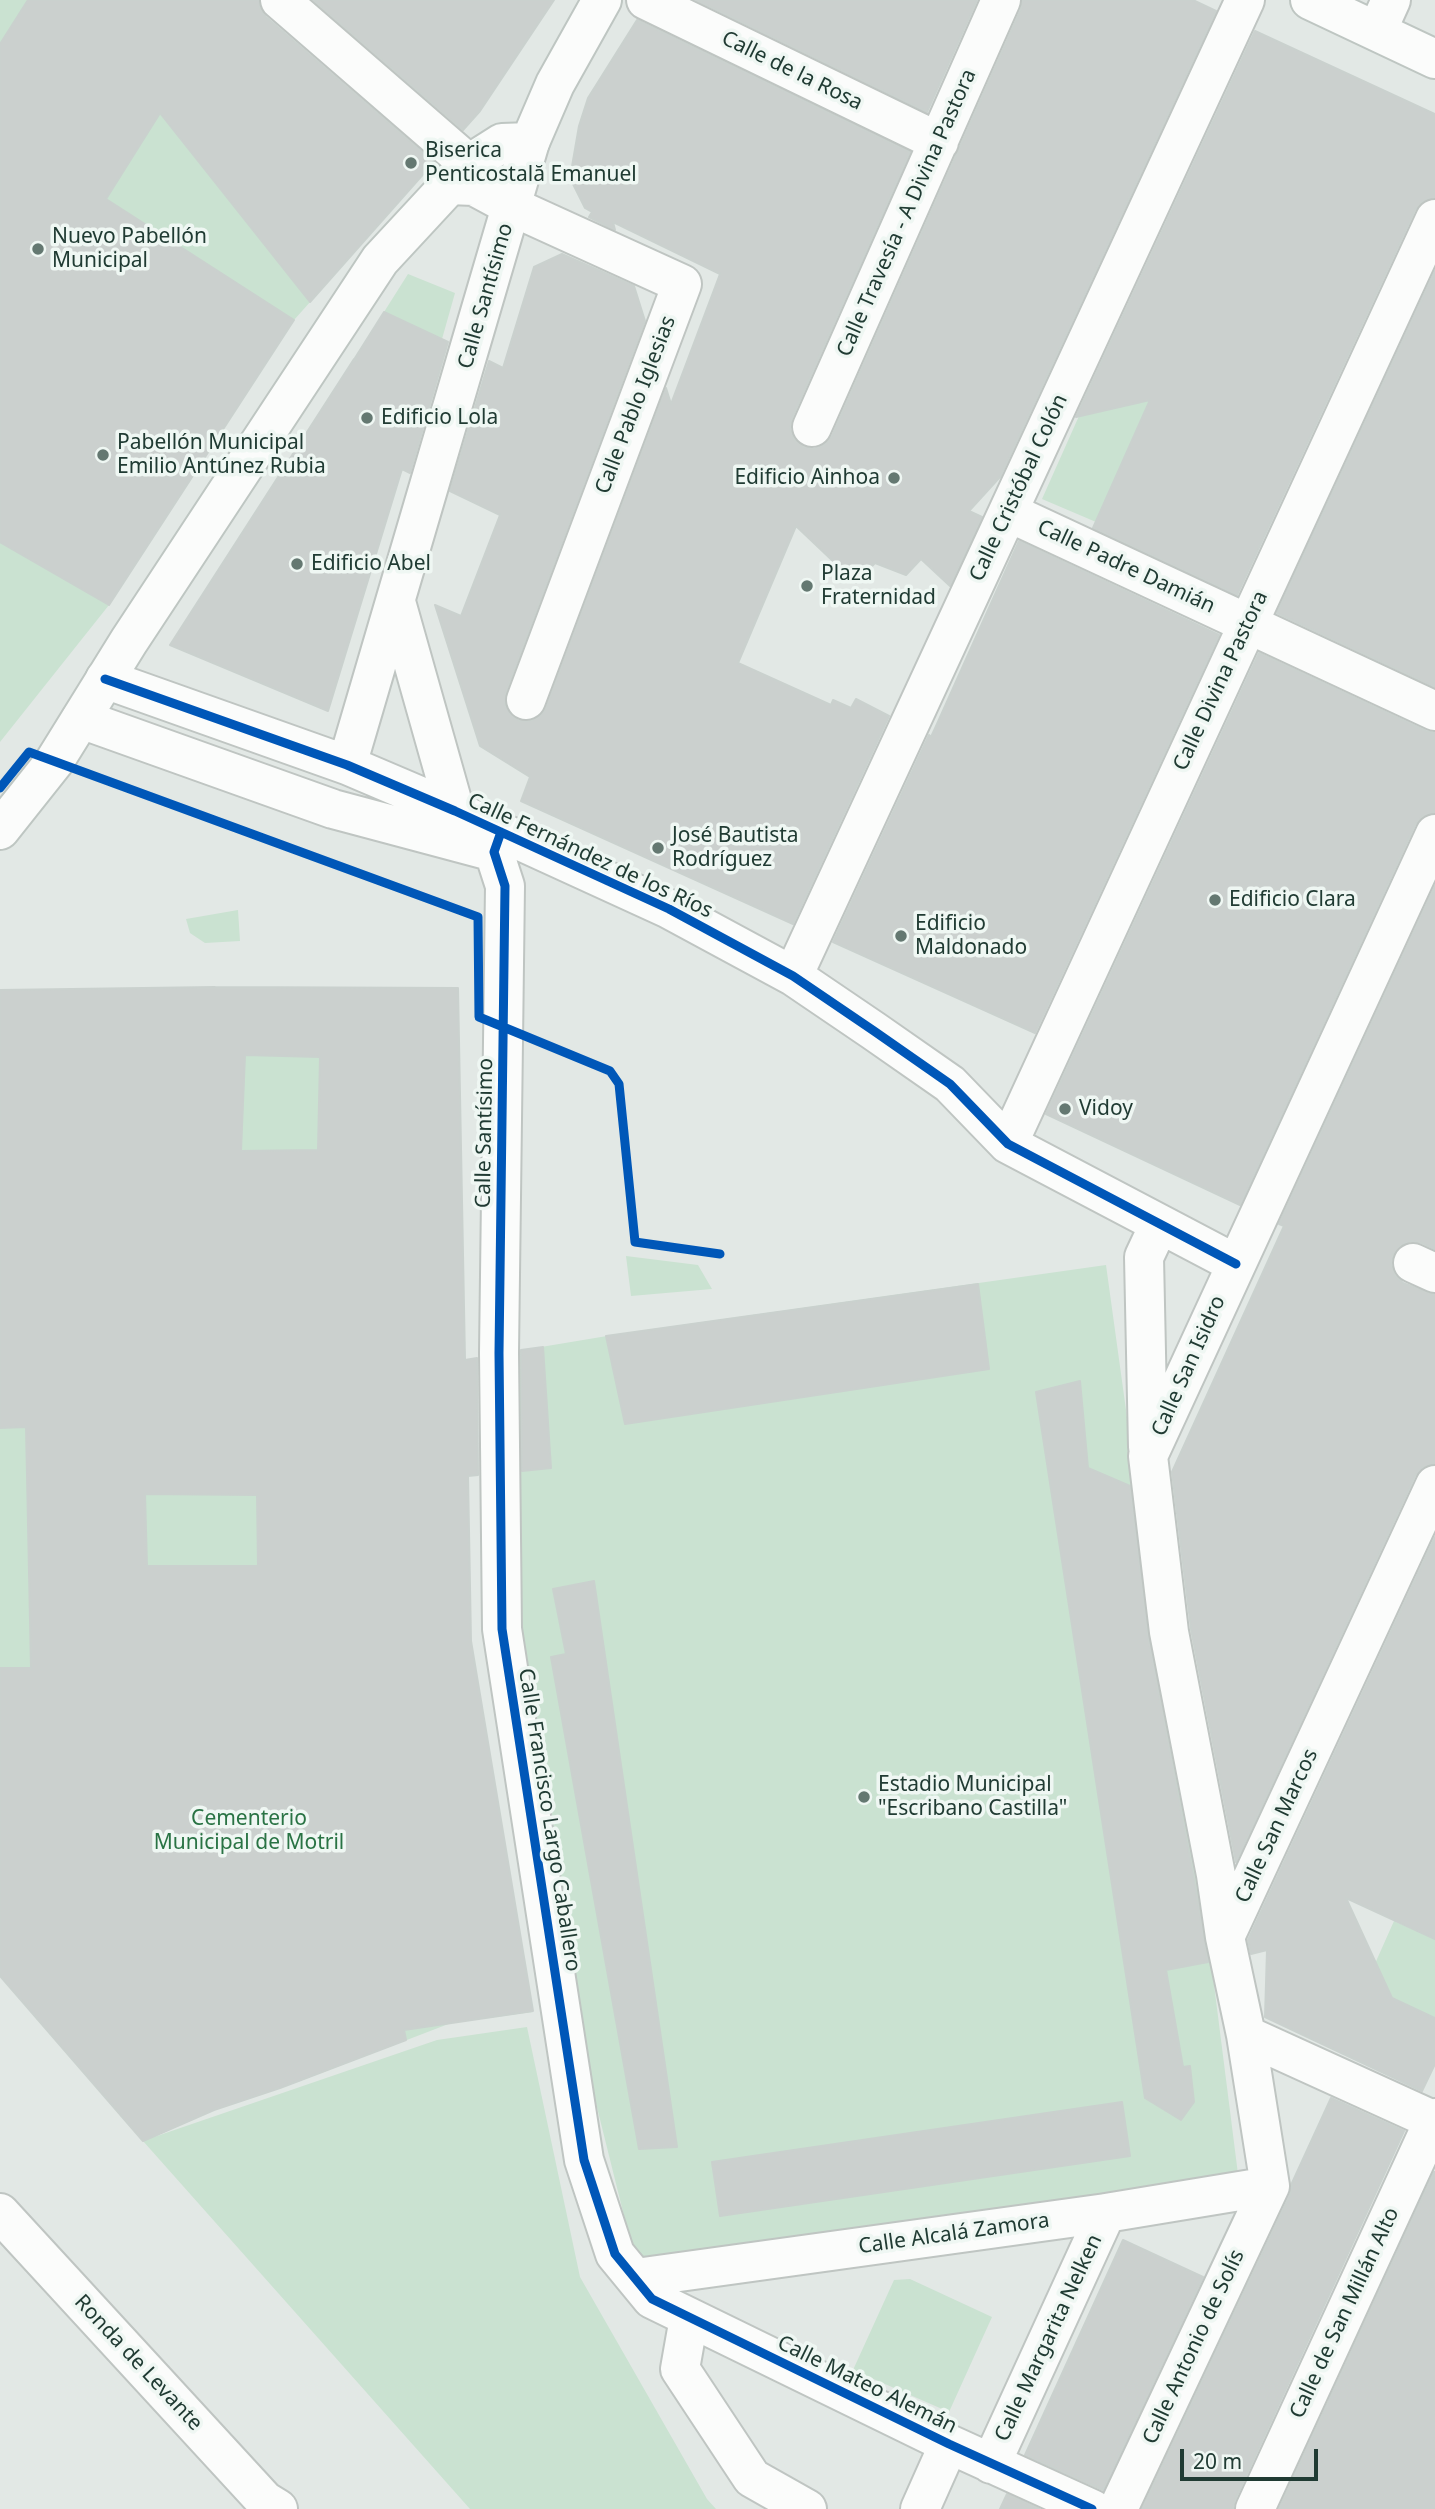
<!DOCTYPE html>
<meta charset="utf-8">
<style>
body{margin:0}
#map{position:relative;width:1435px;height:2509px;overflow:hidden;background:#e2e8e5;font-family:"Noto Sans",sans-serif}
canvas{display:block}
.scale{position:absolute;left:1180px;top:2449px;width:138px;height:32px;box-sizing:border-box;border:4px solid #203b33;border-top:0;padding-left:9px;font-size:21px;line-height:24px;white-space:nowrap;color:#203b33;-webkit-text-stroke:5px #eff7f3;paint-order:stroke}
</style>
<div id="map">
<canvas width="1435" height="2509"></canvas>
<div class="scale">20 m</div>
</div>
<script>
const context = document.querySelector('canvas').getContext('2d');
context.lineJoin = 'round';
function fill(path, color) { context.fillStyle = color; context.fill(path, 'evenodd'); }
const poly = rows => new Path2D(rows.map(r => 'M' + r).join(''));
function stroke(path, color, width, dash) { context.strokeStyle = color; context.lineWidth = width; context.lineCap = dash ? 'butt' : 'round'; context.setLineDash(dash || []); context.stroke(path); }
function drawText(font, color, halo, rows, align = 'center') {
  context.font = font + ' "Noto Sans",sans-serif'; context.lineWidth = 7; context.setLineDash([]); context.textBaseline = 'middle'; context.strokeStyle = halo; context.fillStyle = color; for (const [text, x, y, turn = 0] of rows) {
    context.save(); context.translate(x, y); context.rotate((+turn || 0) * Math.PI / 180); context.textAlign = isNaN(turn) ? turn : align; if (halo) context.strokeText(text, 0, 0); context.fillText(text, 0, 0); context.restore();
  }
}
fill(poly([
 [0,0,65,0,174,130,311,301,294,320,109,605,0,742],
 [408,274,455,293,442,339,384,312],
 [1212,385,1096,522,1042,499,1079,416],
 [238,910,240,941,205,943,190,933,186,919],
 [456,989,471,1641,533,2012,451,2023,295,2083,214,2110,154,2137,437,2040,527,2027,580,2277,707,2499,716,2509,470,2509,143,2141,0,1976,0,990],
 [626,1256,698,1265,712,1289,631,1296],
 [1106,1265,1138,1497,1211,1961,1239,2182,637,2268,571,2003,521,1632,517,1351,625,1333],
 [1394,1921,1435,1939,1435,2018,1365,1986],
 [910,2279,992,2317,949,2412,853,2370,894,2280]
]), '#cae2d1');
const building = poly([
 [28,0,259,0,260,8,266,17,434,162,310,302,160,113,106,199,294,320,109,605,0,542,0,44,28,0],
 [313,0,554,0,480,111,463,130,313,0],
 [696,0,977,0,927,112,696,0],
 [1022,0,1193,0,1216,11,1000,477,969,511,982,517,950,586,921,559,906,575,875,563,856,583,796,526,738,663,831,705,833,700,851,708,856,699,889,716,793,924,521,801,530,777,480,746,435,605,461,616,500,515,450,491,489,361,503,368,534,267,562,254,634,286,645,321,506,692,505,704,510,714,519,721,530,721,540,716,546,708,666,388,671,404,720,274,613,222,615,230,589,217,592,212,585,208,570,178,579,126,588,98,637,20,910,152,792,418,790,429,794,439,803,447,814,449,824,445,832,436,1021,9,1022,0],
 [1255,31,1435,114,1435,197,1423,201,1415,210,1237,595,1093,528,1150,400,1076,417,1255,31],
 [1435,271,1435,687,1277,613,1435,271],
 [384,312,448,342,410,473,402,469,328,711,170,645,354,359,357,361,355,358,384,312],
 [1019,541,1219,635,1035,1033,833,942,929,735,931,737,937,724,1019,541],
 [1259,653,1426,731,1435,733,1435,812,1423,816,1415,825,1240,1205,1046,1114,1259,653],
 [1435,886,1435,1249,1422,1243,1410,1241,1400,1246,1393,1255,1391,1264,1395,1275,1403,1283,1435,1295,1435,1463,1423,1467,1415,1476,1236,1862,1191,1629,1172,1472,1284,1226,1279,1224,1435,886],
 [215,987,458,988,465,1360,477,1358,478,1475,468,1476,471,1641,533,2011,404,2030,406,2040,280,2088,214,2110,143,2141,0,1976,0,1668,31,1668,26,1427,0,1428,0,990,215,987],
 [245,1055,320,1057,318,1150,241,1151,245,1055],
 [145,1494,257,1495,258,1566,147,1566,145,1494],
 [978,1284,989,1369,625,1424,606,1336,978,1284],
 [543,1347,551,1468,522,1471,521,1350,543,1347],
 [1080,1381,1088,1468,1130,1486,1148,1636,1194,1879,1208,1962,1166,1970,1183,2067,1190,2066,1194,2102,1181,2120,1145,2098,1036,1392,1080,1381],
 [1435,1537,1435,1939,1346,1898,1392,1998,1435,2018,1435,2064,1422,2091,1265,2017,1267,1950,1251,1954,1248,1940,1435,1537],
 [594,1581,677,2147,639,2149,551,1657,566,1654,553,1589,594,1581],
 [1331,2098,1404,2131,1235,2500,1233,2509,1142,2509,1290,2195,1292,2183,1331,2098],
 [1122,2102,1130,2156,720,2216,712,2162,1122,2102],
 [1435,2172,1435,2509,1279,2509,1434,2172,1435,2172],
 [1123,2240,1203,2277,1103,2490,1025,2455,1123,2240],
 [1007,2494,1039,2509,1000,2509,1007,2494]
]);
fill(building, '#cbd0ce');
stroke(building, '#cad1ce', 2);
const minor = poly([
 [280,0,469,164],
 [646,0,939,142],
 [1377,31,1391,0],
 [449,185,474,186,513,207,682,284,526,700],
 [812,427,1001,0],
 [1008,512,1435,711],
 [396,602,455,811],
 [105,679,347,765,455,811,669,909,793,976,874,1031,950,1084,1008,1144,1236,1264],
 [81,719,333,809,494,852],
 [347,765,530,142],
 [501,832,494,852,505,886,499,1353,502,1629,584,2160,615,2254,652,2299,949,2444,1092,2509],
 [793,976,1245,0],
 [1008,1144,1435,219],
 [1413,1263,1435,1273],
 [1148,1447,1144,1257,1159,1225],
 [1225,1937,1216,1875,1169,1632,1148,1456,1435,834],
 [1246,2035,1435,2121],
 [1270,2186,1246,2035,1225,1937,1435,1485],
 [0,2213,265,2501,278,2509],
 [636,2278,1106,2213,1270,2186],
 [689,2318,680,2369,752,2478,807,2509],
 [991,2464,1106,2213],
 [920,2509,949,2444],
 [1118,2509,1270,2186],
 [1255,2509,1435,2118]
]);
const secondary = poly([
 [1310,0,1435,59],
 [0,830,54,762,129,641,380,260,469,164,502,143,530,142,555,84,602,0]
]);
stroke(minor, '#bfc5c2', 42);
stroke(secondary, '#bec6c2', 42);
stroke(minor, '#fbfcfb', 38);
stroke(secondary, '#fbfcfb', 38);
stroke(poly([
 [105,679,347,765,455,811,669,909,793,976,874,1031,950,1084,1008,1144,1236,1264],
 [0,788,29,752,478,917,479,1017,610,1071,619,1084,635,1242,720,1254],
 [501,832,494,852,505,886,499,1353,502,1629,584,2160,615,2254,652,2299,949,2444,1092,2509]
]), '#0057b8', 9);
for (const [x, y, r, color] of [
 [411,163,7,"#647871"],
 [38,249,7,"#647871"],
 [367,418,7,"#647871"],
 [103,455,7,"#647871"],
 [894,478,7,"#647871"],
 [297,564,7,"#647871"],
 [807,586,7,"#647871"],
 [658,848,7,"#647871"],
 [1215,900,7,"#647871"],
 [901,936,7,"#647871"],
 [1065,1109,7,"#647871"],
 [864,1797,7,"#647871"]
]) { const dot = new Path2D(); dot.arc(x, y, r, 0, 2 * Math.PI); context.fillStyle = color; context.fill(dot); stroke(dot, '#eff7f3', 2.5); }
drawText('21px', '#203b33', '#eff7f3', [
 ["Calle de la Rosa",792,71,26],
 ["Calle Travesía - A Divina Pastora",907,213,-66],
 ["Calle Santísimo",486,296,-74],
 ["Calle Pablo Iglesias",636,405,-69],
 ["Calle Cristóbal Colón",1019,488,-65],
 ["Calle Padre Damián",1126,567,25],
 ["Calle Divina Pastora",1221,681,-65],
 ["Calle Fernández de los Ríos",590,856,25],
 ["Calle Santísimo",485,1133,-89],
 ["Calle San Isidro",1189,1366,-66],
 ["Calle Francisco Largo Caballero",549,1820,81],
 ["Calle San Marcos",1277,1826,-65],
 ["Calle Alcalá Zamora",954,2234,-8],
 ["Calle de San Millán Alto",1345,2313,-65],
 ["Calle Margarita Nelken",1049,2338,-65],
 ["Calle Antonio de Solís",1194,2347,-65],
 ["Ronda de Levante",138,2363,47],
 ["Calle Mateo Alemán",867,2385,26]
]);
drawText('21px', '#203b33', '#eff7f3', [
 ["Biserica",425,151],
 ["Penticostală Emanuel",425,175],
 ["Nuevo Pabellón",52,237],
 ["Municipal",52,261],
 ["Edificio Lola",381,418],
 ["Pabellón Municipal",117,443],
 ["Emilio Antúnez Rubia",117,467],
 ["Edificio Ainhoa",880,478,"right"],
 ["Edificio Abel",311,564],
 ["Plaza",821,574],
 ["Fraternidad",821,598],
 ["José Bautista",672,836],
 ["Rodríguez",672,860],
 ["Edificio Clara",1229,900],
 ["Edificio",915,924],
 ["Maldonado",915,948],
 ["Vidoy",1079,1109],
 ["Estadio Municipal",878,1785],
 ["\"Escribano Castilla\"",878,1809]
], 'left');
drawText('21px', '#297344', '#eff7f3', [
 ["Cementerio",249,1819],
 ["Municipal de Motril",249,1843]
]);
</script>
